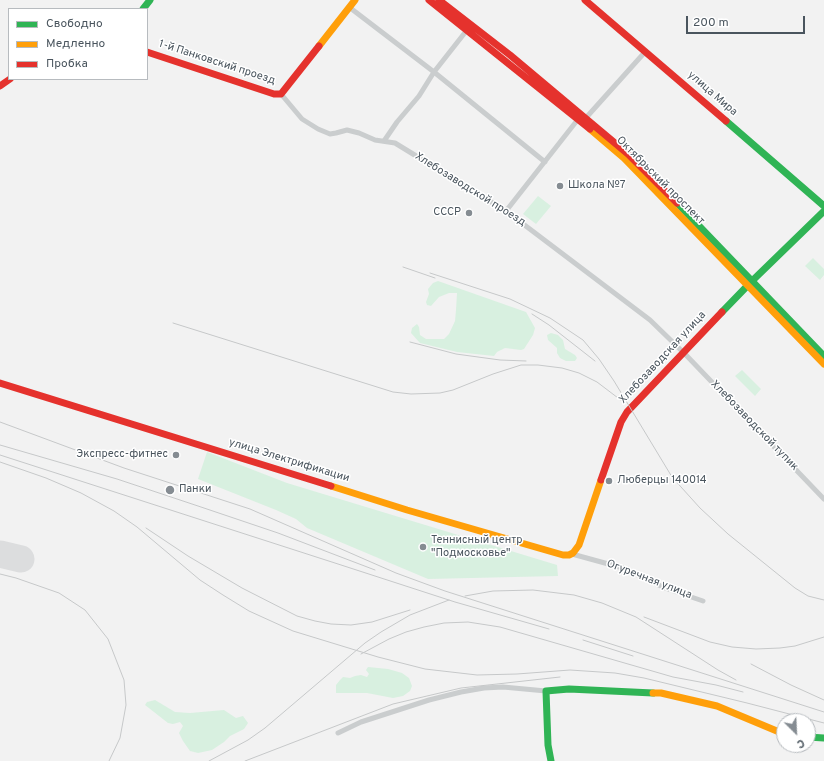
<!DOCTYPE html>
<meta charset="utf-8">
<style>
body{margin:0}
#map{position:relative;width:824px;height:761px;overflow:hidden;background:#f2f2f2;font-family:Overpass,sans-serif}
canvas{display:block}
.legend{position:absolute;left:8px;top:8px;width:140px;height:72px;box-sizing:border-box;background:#fff;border:1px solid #b7bbbf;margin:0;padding:5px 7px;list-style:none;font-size:12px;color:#4a555e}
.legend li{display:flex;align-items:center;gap:8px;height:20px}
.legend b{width:20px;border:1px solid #b7bbbf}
.north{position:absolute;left:776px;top:713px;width:40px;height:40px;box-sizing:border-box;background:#fff;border:1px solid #b7bbbf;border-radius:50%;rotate:156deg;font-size:11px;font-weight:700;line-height:16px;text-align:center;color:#4a555e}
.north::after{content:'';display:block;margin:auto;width:14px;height:18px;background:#858c92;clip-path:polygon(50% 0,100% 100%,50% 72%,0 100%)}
.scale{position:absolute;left:686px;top:16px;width:119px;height:18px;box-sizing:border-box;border:2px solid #4a555e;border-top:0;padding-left:5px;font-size:12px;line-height:14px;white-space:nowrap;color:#4a555e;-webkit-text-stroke:3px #fff;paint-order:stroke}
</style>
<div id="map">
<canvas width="824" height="761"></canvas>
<ul class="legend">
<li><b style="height:5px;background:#30b455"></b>Свободно</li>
<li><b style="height:5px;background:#ff9f0a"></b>Медленно</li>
<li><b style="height:5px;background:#e5322d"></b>Пробка</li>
</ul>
<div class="north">С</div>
<div class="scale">200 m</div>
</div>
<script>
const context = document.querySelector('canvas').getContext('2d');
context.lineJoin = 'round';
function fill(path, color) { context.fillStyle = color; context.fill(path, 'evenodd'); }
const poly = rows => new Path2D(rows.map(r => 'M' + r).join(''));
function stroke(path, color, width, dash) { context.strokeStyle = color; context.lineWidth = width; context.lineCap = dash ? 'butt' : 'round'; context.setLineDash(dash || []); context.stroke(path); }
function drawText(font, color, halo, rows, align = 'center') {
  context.font = font + ' Overpass,sans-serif'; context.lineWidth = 3; context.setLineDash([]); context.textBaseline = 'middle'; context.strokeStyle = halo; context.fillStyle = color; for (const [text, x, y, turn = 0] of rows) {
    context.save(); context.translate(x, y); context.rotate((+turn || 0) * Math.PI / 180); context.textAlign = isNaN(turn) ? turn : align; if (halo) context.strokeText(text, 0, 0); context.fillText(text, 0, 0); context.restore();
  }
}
fill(poly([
 [538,196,551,206,536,224,523,214],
 [813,258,824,269,824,275,820,280,805,266],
 [438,281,526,312,535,328,533,335,524,349,521,350,505,348,497,352,494,356,457,352,420,343,411,333,412,328,417,324,419,327,420,335,426,339,444,339,449,334,455,321,456,310,457,293,449,293,439,297,431,306,427,305,426,302,429,294,428,289,433,283],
 [551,333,558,335,563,340,565,349,575,355,577,358,575,361,566,361,560,358,557,353,557,348,548,340,547,335],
 [742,370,761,389,755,396,735,376],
 [207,452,287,483,557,565,558,576,428,579,307,528,296,519,276,510,198,479],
 [368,667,388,669,402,673,409,678,412,686,410,691,403,696,393,698,367,693,336,693,336,685,340,680,343,677,350,678,355,676,361,675,367,677,369,674,366,670],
 [155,700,175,712,190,713,224,710,236,718,243,716,248,723,244,729,230,736,224,742,212,750,198,753,190,751,183,741,179,733,183,726,180,722,173,724,168,723,145,705,147,702]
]), '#d8f0e0');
stroke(poly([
 [0,554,21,559]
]), '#dcddde', 27);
stroke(poly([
 [349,7,434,72,545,162],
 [281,94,302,119,318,129,330,134,336,133,347,130,359,133,375,140,395,143,506,211,650,320,685,354,824,499],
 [584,120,645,52],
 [384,141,397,122,419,96,434,72,467,30],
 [506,211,579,118],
 [572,554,623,568,665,588,703,601],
 [338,733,361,722,429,700,461,692,484,688,503,687,546,691]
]), '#cacdce', 5);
stroke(poly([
 [143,9,150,0],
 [726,121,824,206],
 [677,203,824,356],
 [722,312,752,281,824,211],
 [808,737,824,738],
 [551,761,548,745,546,691,569,689,653,693]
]), '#30b455', 7);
stroke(poly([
 [319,46,355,0],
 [590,129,624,158,824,364],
 [331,486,407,510,563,555,569,555,573,553,579,545,601,480],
 [653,693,661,693,717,706,784,734]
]), '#ff9f0a', 7);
stroke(poly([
 [429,0,590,129],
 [439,0,510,55,628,154,677,203],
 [585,0,726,121],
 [147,52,274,94,281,94,319,46],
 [0,86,10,79],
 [0,383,331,486],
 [601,480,621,422,627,412,722,312]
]), '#e5322d', 7);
stroke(poly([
 [403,267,435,278],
 [430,273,510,299,550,318,583,340,599,359,614,381,672,477,700,508,728,534,795,588,808,596,824,600],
 [532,314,549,325,595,361],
 [173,323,393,392,411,394,440,393,453,390,493,374,521,365,538,365,562,368,579,373,597,382,622,401],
 [410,342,456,354,500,360,526,361],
 [0,422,124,468,250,509,396,573,445,591,824,712],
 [0,445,117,479,198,506,278,533,375,570],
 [0,455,338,564,455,602,549,629],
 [0,462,46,478,81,493,114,511,137,527,200,580,223,595,249,611,293,631,378,657,425,669,477,675,517,674,570,670,615,673,644,678,747,703,824,723],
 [146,528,188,556,242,588,297,616,315,621,331,624,351,625,372,622,410,610],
 [0,574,16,578,59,593,85,610,108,639,124,680,126,705,120,738,109,761],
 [465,596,493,591,533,590,574,595,602,603,636,617,718,670,736,680],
 [644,617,710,642,732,647,756,649,780,648,795,646,824,637],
 [583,640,633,656],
 [361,654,389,639,406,632,424,627,444,623,468,622,500,627,673,677,716,685,743,692],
 [751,664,791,685,824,700],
 [209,761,248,740,265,728,365,643,381,632,410,615,449,600],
 [245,761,393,704,461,688,560,677]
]), '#c6c8c9', 1);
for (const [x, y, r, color] of [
 [560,186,4,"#858c92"],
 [469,213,4,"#858c92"],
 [176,455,4,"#858c92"],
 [609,481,4,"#858c92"],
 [170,490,5,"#858c92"],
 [423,547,4,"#858c92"]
]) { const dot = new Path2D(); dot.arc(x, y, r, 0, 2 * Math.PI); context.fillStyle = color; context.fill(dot); stroke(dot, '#fff', 1.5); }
drawText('11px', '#4a555e', '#fff', [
 ["1-й Панковский проезд",217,63,18],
 ["улица Мира",712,94,41],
 ["Октябрьский проспект",660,181,45],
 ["Хлебозаводской проезд",470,190,32],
 ["Хлебозаводская улица",663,358,-47],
 ["Хлебозаводской тупик",754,426,46],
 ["улица Электрификации",289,461,17],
 ["Огуречная улица",649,580,21]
]);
drawText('11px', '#4a555e', '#fff', [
 ["Школа №7",568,186],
 ["СССР",461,213,"right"],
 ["Экспресс-фитнес",168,455,"right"],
 ["Люберцы 140014",617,481],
 ["Панки",179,490],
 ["Теннисный центр",431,541],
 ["\"Подмосковье\"",431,554]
], 'left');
</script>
